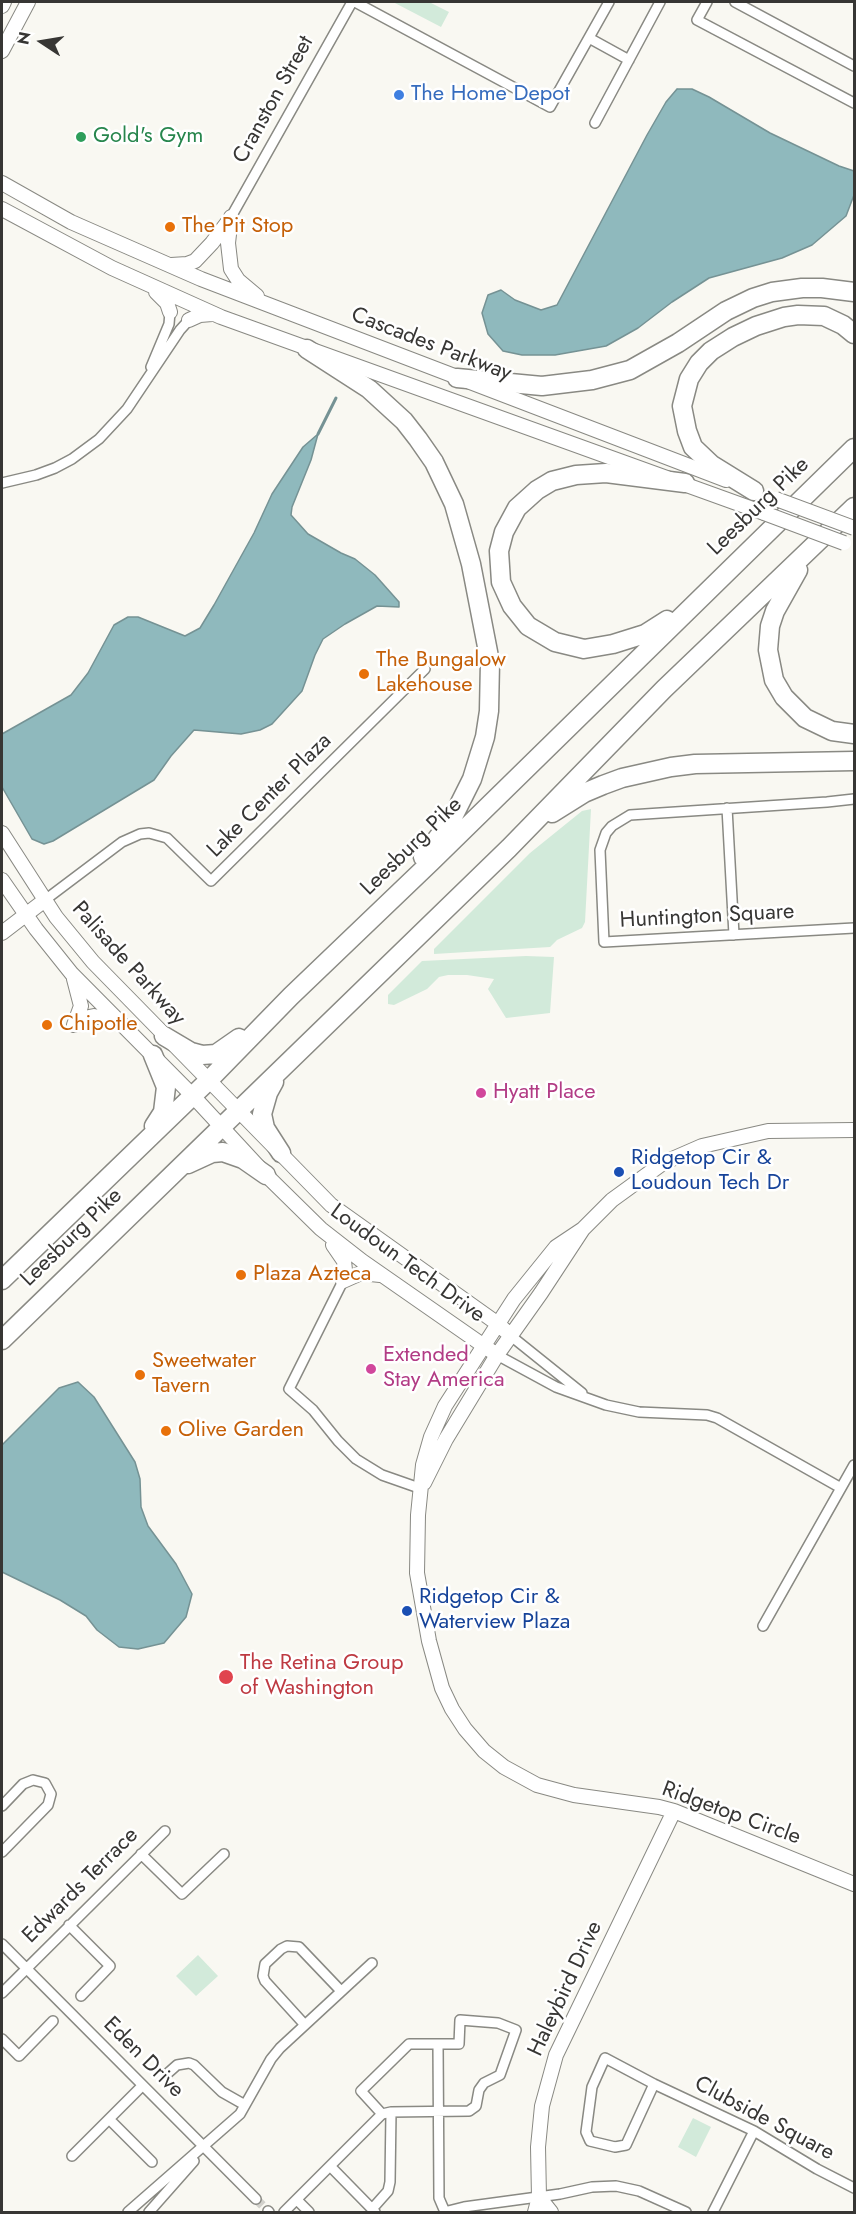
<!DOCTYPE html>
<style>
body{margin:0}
#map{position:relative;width:856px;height:2214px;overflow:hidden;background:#f9f8f2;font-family:Jost,sans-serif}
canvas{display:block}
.frame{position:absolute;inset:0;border:3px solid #373634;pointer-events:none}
.north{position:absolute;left:12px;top:12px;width:60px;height:60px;-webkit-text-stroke:4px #fff;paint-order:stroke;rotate:282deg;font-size:16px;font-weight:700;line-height:24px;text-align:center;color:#373634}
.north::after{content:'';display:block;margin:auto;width:21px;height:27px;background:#373634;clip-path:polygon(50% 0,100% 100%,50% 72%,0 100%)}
</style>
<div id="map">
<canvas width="856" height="2214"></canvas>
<div class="frame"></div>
<div class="north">N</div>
</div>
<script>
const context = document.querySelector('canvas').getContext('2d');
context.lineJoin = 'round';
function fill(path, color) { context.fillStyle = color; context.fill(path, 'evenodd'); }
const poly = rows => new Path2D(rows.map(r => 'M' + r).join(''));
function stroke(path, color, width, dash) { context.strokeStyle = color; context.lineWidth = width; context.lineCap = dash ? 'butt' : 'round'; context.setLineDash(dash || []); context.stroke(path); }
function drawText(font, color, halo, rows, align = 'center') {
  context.font = font + ' Jost,sans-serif'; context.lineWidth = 5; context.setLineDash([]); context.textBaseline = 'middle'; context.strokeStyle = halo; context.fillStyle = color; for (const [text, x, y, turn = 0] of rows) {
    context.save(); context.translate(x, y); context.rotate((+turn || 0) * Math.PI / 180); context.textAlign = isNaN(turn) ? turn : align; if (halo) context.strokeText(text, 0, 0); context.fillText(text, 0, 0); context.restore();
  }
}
fill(poly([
 [393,2,429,2,449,12,441,27],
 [591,809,585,922,582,928,557,940,550,947,434,954,434,949,530,853,582,811],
 [526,956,554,957,550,1013,506,1018,488,989,494,979,467,975,448,975,439,977,427,989,394,1005,388,1004,388,995,422,961],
 [198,1955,218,1976,196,1996,176,1976],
 [693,2118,711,2127,696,2157,678,2147]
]), '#d2eada');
const water = poly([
 [677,89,692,89,709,97,770,133,839,166,854,171,854,195,846,216,812,245,782,258,709,278,672,302,638,328,606,346,555,355,522,355,503,351,488,334,482,313,488,295,501,290,515,300,541,310,557,305,647,135,666,102,677,89],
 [318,434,311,460,292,507,291,515,308,534,341,553,355,559,375,575,399,602,399,607,377,606,345,624,323,639,315,655,302,691,272,724,260,730,241,734,194,730,171,756,154,780,53,841,44,844,32,839,2,787,2,734,71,695,88,673,114,625,128,617,138,617,185,636,200,628,214,605,254,533,272,494,303,447,318,434],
 [78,1382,94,1397,135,1462,140,1479,141,1507,148,1526,176,1564,192,1594,186,1617,164,1643,138,1649,119,1647,97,1630,86,1616,60,1600,2,1572,2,1445,59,1388,78,1382]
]);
fill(water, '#8fb9bd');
stroke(water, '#759294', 1.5);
stroke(poly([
 [318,434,336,398]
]), '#759294', 3);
stroke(poly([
 [256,2199,268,2211]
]), '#d2d1cc', 9, [9, 4.5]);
const street = poly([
 [355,2,550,107,609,2],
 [707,2,697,20,854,103],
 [735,2,854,66],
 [589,38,629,60],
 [595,123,660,2],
 [231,217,352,2],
 [151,367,169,324,170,312],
 [2,483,36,475,55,468,72,459,99,439,127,409,180,330,189,320],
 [854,799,827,802,630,815,612,826,606,833,600,850,604,942,854,928],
 [727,808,734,935],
 [45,900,122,842,140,834,149,833,167,838,211,881,425,669],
 [343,1281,289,1389,313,1410,338,1441,356,1459,382,1475,422,1489],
 [511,1336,582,1393],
 [497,1355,556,1387,606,1405,639,1412,707,1415,717,1418,841,1488],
 [763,1626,854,1465],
 [2,1806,23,1784,33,1780,45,1783,51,1794,48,1805,2,1852],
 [141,1854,182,1894,224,1854],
 [69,1925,110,1966,81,1996],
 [2,1944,256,2199],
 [2,1993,165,1831],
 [305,2025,265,1981,263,1976,265,1964,281,1949,287,1946,299,1947,341,1991],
 [2,2039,19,2056,53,2021],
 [438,2044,439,2198,445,2212],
 [168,2073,177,2065,189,2063,194,2065,222,2092,245,2105],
 [654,2084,626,2145,615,2147,590,2141,586,2132,592,2087,605,2058,654,2084,754,2131,817,2169,854,2188],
 [109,2119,152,2162],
 [72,2156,142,2086],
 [330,2166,375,2212],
 [297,2200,309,2212],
 [372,2209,388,2191,390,2182,391,2112],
 [268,2211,269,2212],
 [128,2212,240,2114,271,2059,280,2048,372,1963],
 [149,2212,194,2161],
 [284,2212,382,2114,391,2112,469,2111,476,2106,479,2090,484,2083,500,2075,516,2030,498,2023,460,2020,459,2044,409,2044,361,2091,382,2114],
 [444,2212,464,2207,560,2194,592,2187,616,2186,639,2191,686,2212],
 [713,2212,754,2131]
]);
const secondary = poly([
 [2,6,4,2],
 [2,51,28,2],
 [2,183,71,222,201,279,726,480],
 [2,209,112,268,221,317,764,513],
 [231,217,228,243,231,269,238,280,257,296],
 [171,265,187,264,195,261,212,243,230,219],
 [156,292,167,303,170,312],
 [189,320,200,315,212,314],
 [2,833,56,917,93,962,331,1205,498,1324,511,1336],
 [2,880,36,929,72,974,192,1095,266,1175,321,1229,362,1261,497,1355],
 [2,933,45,900],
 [74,1025,81,1006,74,979],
 [74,1025,84,1018,94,1016,117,1021],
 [583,1229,556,1247,514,1299,445,1406,431,1437,423,1465,418,1515,417,1573,429,1641,442,1688,452,1709,465,1729,484,1751,504,1767,537,1785,574,1795,659,1807,674,1811,854,1884],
 [333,1245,344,1261,345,1270,343,1281],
 [343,1281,361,1273,380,1275],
 [424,1483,446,1439,497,1355,541,1293,583,1229,612,1200,663,1163,702,1146,768,1131,854,1130],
 [539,2197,551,2212],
 [535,2212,539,2197,538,2147,542,2106,556,2055,674,1811]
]);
const highway = poly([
 [307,349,369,389,404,421,418,439,434,462,454,504,471,564,490,662,489,711,485,737,472,779,452,819,423,857],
 [457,378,542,386,592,380,630,370,678,343,726,311,753,298,772,292,802,288,822,288,854,292],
 [754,491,712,465,693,447,687,431,682,406,689,379,699,363,711,351,733,337,756,326,784,317,798,315,824,316,843,325,854,334],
 [798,570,775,611,770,626,768,650,774,680,784,697,805,718,832,731,854,734],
 [667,620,645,634,613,644,584,649,555,642,528,626,512,606,501,582,499,551,504,532,517,508,537,490,552,481,576,475,606,473,685,483],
 [552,813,584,793,603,785,622,778,671,767,695,764,854,761],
 [164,1036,191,1052,202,1055,216,1054,239,1038],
 [153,1055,166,1087,163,1112,154,1126],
 [274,1082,268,1093,262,1114,265,1128,281,1153],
 [188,1164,212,1153,223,1152,243,1159,266,1175],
 [2,1280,209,1080,291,996,431,862,854,448],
 [2,1340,509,848,664,689,854,507]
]);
stroke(street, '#898983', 12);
stroke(secondary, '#898983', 16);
stroke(highway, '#898983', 21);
stroke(street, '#fff', 9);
stroke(secondary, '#fff', 14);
stroke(highway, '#fff', 18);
const secondaryBridge = poly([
 [776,499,854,528],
 [764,513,844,543]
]);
stroke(secondaryBridge, '#898983', 16, []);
stroke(secondaryBridge, '#fff', 14);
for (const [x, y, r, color] of [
 [399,95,6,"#3f7fe0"],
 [81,137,6,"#2e9e5b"],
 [170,227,6,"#e8710a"],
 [364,674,6,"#e8710a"],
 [47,1025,6,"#e8710a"],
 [481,1093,6,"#d1479c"],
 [619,1172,6,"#1a4fb4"],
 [241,1275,6,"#e8710a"],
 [371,1369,6,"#d1479c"],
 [140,1375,6,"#e8710a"],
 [166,1431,6,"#e8710a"],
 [407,1611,6,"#1a4fb4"],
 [226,1677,8,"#e0444e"]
]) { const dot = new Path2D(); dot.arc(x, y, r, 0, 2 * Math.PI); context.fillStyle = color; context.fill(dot); stroke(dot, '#fff', 2); }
drawText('22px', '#366cbe', '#fff', [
 ["The Home Depot",411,95]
], 'left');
drawText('22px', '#373634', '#fff', [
 ["Cranston Street",274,100,-61],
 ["Cascades Parkway",431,345,21],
 ["Leesburg Pike",759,507,-44],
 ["Lake Center Plaza",270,796,-45],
 ["Leesburg Pike",412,847,-44],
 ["Huntington Square",707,917,-3],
 ["Palisade Parkway",128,964,48],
 ["Leesburg Pike",72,1238,-44],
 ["Loudoun Tech Drive",407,1264,36],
 ["Ridgetop Circle",731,1814,20],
 ["Edwards Terrace",81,1886,-45],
 ["Haleybird Drive",566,1989,-65],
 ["Eden Drive",143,2058,45],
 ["Clubside Square",764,2119,28]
]);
drawText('22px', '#27864d', '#fff', [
 ["Gold's Gym",93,137]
], 'left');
drawText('22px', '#c56008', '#fff', [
 ["The Pit Stop",182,227],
 ["The Bungalow",376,661],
 ["Lakehouse",376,686],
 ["Chipotle",59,1025],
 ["Plaza Azteca",253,1275],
 ["Sweetwater",152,1362],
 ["Tavern",152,1387],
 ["Olive Garden",178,1431]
], 'left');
drawText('22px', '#b23c85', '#fff', [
 ["Hyatt Place",493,1093],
 ["Extended",383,1356],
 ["Stay America",383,1381]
], 'left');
drawText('22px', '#164399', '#fff', [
 ["Ridgetop Cir &",631,1159],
 ["Loudoun Tech Dr",631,1184],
 ["Ridgetop Cir &",419,1598],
 ["Waterview Plaza",419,1623]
], 'left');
drawText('22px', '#be3a42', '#fff', [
 ["The Retina Group",240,1664],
 ["of Washington",240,1689]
], 'left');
</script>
